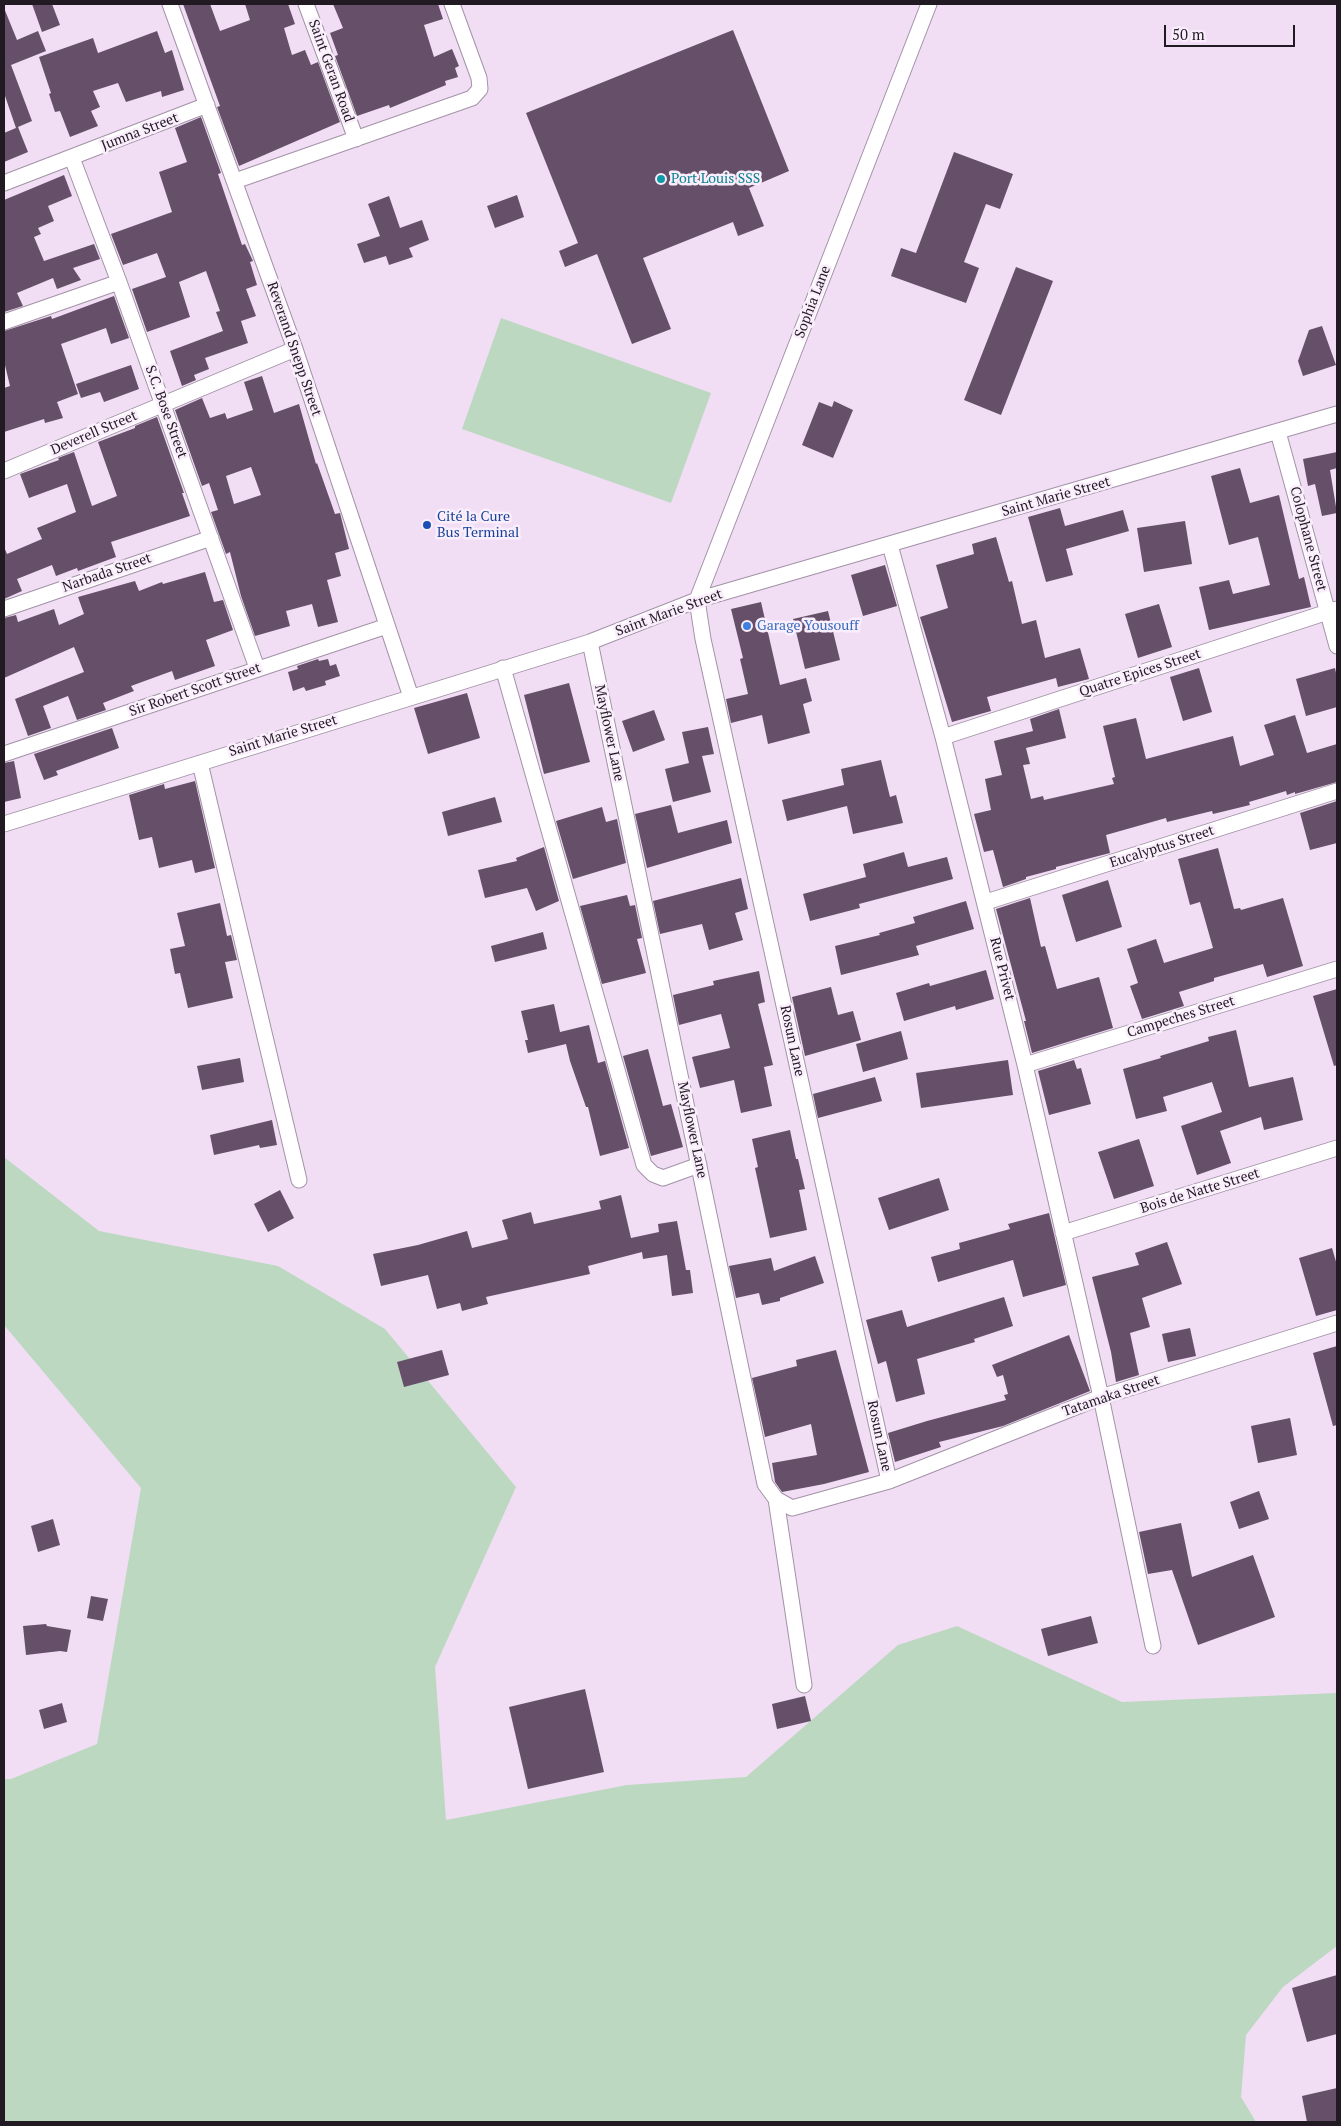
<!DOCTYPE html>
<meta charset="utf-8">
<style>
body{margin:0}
#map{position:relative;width:1341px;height:2126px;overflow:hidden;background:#f1def5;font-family:"PT Serif",serif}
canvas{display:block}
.frame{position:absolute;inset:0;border:5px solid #211a23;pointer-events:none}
.scale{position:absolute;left:1164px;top:25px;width:131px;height:22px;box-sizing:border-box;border:2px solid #211a23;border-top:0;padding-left:6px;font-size:15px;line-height:18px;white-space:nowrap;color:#211a23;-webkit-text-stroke:4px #faeefc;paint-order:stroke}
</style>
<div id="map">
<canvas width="1341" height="2126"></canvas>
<div class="frame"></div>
<div class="scale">50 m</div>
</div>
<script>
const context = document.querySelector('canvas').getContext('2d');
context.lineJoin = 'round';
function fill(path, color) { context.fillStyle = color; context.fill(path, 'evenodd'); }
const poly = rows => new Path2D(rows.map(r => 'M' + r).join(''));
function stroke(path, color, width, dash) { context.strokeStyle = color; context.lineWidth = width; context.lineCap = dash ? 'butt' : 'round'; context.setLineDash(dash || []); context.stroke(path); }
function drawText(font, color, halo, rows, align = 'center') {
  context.font = font + ' "PT Serif",serif'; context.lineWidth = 5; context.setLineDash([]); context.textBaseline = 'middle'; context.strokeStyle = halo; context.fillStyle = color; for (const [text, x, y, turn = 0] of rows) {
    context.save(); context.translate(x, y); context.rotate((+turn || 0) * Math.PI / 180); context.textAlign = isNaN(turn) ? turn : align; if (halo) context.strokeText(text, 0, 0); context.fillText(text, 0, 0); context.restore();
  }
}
fill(poly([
 [501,318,711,393,671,503,462,429],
 [4,1157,99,1231,278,1266,385,1329,516,1487,435,1667,446,1820,627,1785,746,1777,898,1645,957,1626,1122,1702,1337,1693,1337,1946,1283,1987,1246,2035,1241,2097,1256,2122,4,2122,4,1779,11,1779,97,1744,141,1488,4,1325]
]), '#bcd8c0');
fill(poly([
 [32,4,52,4,60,25,42,32],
 [183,4,210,4,220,31,250,20,245,4,288,4,295,24,284,28,292,55,305,50,311,65,318,62,340,122,239,166,217,107,220,106],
 [333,4,438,4,443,19,424,25,434,57,452,49,459,66,455,68,458,77,445,81,446,85,390,108,389,105,357,116,335,56,338,55,330,33,343,28],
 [4,8,17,40,38,31,46,51,11,65,32,121,18,127,28,152,4,162,4,133,16,128,4,93],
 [733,30,789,171,749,188,764,226,738,236,733,222,643,258,671,329,632,344,597,254,565,267,559,251,578,243,526,113],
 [157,31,165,53,172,50,184,90,162,97,161,91,126,102,118,83,93,91,100,107,91,111,98,126,70,137,60,111,55,112,49,94,51,93,39,57,93,38,98,53],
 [201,117,221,173,218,174,242,245,245,244,253,261,250,262,257,285,246,289,256,316,241,321,248,343,205,358,209,369,194,375,196,380,182,386,170,351,223,331,216,312,220,311,206,271,179,282,190,317,147,332,132,289,166,277,157,253,123,265,111,234,172,212,159,172,187,162,175,128],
 [954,152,1013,174,1000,209,986,204,964,262,979,268,966,303,891,276,901,248,916,253],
 [64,175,72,196,48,206,54,221,38,228,41,234,34,237,44,261,94,244,100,259,73,268,81,280,57,289,53,278,17,293,23,306,4,312,4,200],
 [517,195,524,217,495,228,487,206],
 [389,196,400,228,422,220,429,240,409,248,413,257,389,265,386,256,364,263,357,244,380,236,368,204],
 [1016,267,1053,281,1001,415,964,400],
 [114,296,129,338,111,344,106,328,61,344,78,394,57,402,63,418,45,423,44,419,4,432,4,388,10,386,4,361,4,331,51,316,52,319],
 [1322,326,1336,365,1303,376,1298,361,1309,330],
 [131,365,139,389,104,402,100,392,81,398,76,384],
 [262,376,274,413,299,404,316,464,317,463,335,514,340,513,349,549,335,553,341,576,327,580,338,622,318,627,312,604,286,611,290,626,255,636,241,596,230,552,226,554,211,512,218,510,209,483,202,486,175,410,202,398,210,418,225,413,227,419,253,410,244,382],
 [251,467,261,495,234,504,226,476],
 [834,401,853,410,833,458,802,445,819,402,832,407],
 [157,417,184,493,182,493,190,516,111,542,116,557,78,571,77,568,56,576,52,565,17,579,22,591,4,599,4,547,7,554,42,539,37,528,76,512,67,484,29,498,20,474,59,460,58,458,74,452,92,506,117,496,98,442,135,428,135,426],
 [1337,452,1337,468,1330,470,1337,513,1322,516,1315,484,1308,486,1303,459],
 [1240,468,1250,503,1279,495,1299,579,1304,577,1311,607,1209,630,1199,587,1229,580,1233,594,1270,585,1258,537,1229,545,1211,476],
 [1060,508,1065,526,1123,510,1129,531,1066,549,1073,575,1046,582,1028,517],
 [1185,521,1192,564,1144,572,1137,528],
 [996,537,1009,582,1012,581,1022,624,1036,620,1045,658,1080,648,1089,679,1058,687,1056,678,987,697,991,711,952,722,920,617,948,608,936,565,974,554,972,544],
 [885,565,897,606,863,616,851,575],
 [205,572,214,602,223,600,233,630,206,640,215,666,175,680,172,671,131,686,134,691,103,703,106,710,77,720,68,696,43,706,51,728,28,736,15,699,84,672,74,647,4,678,4,618,16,615,18,622,54,609,59,625,84,614,78,597,135,581,139,591,162,582,163,584],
 [761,602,780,685,806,678,812,701,803,704,810,733,768,744,762,715,731,723,726,699,748,694,740,659,743,658,731,609],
 [1159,604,1172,647,1138,658,1125,614],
 [828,611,840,660,805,669,793,619],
 [318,659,319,661,328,659,330,666,336,664,340,676,325,681,326,685,306,691,304,687,293,691,288,672,298,669,297,666],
 [1199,668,1212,712,1183,721,1170,677],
 [1335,668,1337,678,1337,707,1306,716,1296,679],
 [569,683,590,762,544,774,524,695],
 [467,693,480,738,428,754,414,708],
 [1059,709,1066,738,1026,748,1030,764,1023,765,1031,799,1043,796,1044,800,1114,784,1112,778,1115,777,1103,726,1136,718,1146,759,1233,736,1240,766,1274,755,1264,725,1295,715,1307,753,1337,744,1337,782,1295,794,1295,792,1287,795,1286,791,1249,802,1250,805,1213,814,1212,811,1167,822,1166,818,1106,835,1110,853,1056,867,1056,869,1026,877,1026,879,1003,887,993,850,984,852,974,814,991,810,985,779,1002,775,994,741,1033,731,1030,719],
 [654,710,665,740,633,752,622,721],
 [708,727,714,754,702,756,711,792,673,802,665,769,689,763,682,732],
 [112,728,119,748,56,771,58,775,44,780,34,754],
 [881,760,890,797,896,795,903,823,853,834,847,806,787,821,782,800,844,785,841,769],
 [14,761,21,798,4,802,4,763],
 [195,781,215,868,195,873,192,860,159,868,152,837,139,840,129,795,164,784,165,789],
 [495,797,502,822,448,836,442,812],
 [1337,801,1337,843,1310,850,1300,813],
 [671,805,678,833,727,820,732,843,647,868,635,814],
 [602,807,606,822,617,819,626,863,573,879,556,821],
 [544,847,559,901,536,911,527,888,485,898,478,870,517,861,516,858],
 [1218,848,1234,909,1240,908,1241,910,1283,898,1303,966,1267,977,1263,964,1214,978,1214,981,1179,992,1184,1006,1142,1019,1130,986,1138,983,1127,949,1156,939,1164,963,1213,948,1200,902,1190,905,1178,859],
 [904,852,908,867,947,857,953,879,859,904,860,908,810,921,803,894,866,877,863,864],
 [741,878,748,909,735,913,743,940,709,950,702,924,660,934,653,901],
 [1108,880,1122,927,1076,942,1062,895],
 [627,895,630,906,635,905,642,938,637,939,646,973,602,984,580,906],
 [1030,898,1041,947,1045,946,1057,989,1099,977,1113,1028,1032,1053,1024,1021,1026,1021,996,909],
 [966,901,974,929,916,946,919,955,841,975,835,946,880,935,879,933,915,923,913,917],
 [220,903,227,936,231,935,237,960,225,962,233,998,188,1008,180,973,175,974,170,949,185,946,177,913],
 [543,932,547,949,495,962,491,946],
 [986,970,994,999,956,1010,955,1006,904,1021,896,993,929,983,930,986],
 [759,971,765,1002,758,1004,773,1065,764,1067,772,1106,741,1113,734,1080,700,1088,692,1057,730,1048,721,1014,679,1025,673,995,714,985,713,981],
 [831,987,838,1015,853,1011,861,1040,805,1056,792,997],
 [1337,989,1337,1065,1334,1066,1313,996],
 [554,1004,560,1032,589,1025,598,1063,605,1061,629,1148,600,1156,588,1107,586,1107,570,1061,566,1044,528,1053,525,1040,528,1040,521,1011],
 [1236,1030,1249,1087,1293,1077,1303,1120,1264,1130,1261,1117,1220,1131,1231,1163,1197,1175,1181,1126,1222,1112,1212,1082,1163,1097,1167,1111,1136,1119,1123,1069,1161,1058,1160,1056,1209,1041,1208,1037],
 [901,1031,908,1059,863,1072,856,1044],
 [648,1049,663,1106,671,1104,683,1147,651,1156,623,1056],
 [240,1058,244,1082,202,1090,197,1066],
 [1008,1060,1013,1095,921,1108,916,1073],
 [1074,1060,1077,1069,1081,1068,1091,1104,1049,1115,1038,1071],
 [875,1077,882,1101,818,1118,813,1094],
 [272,1120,277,1145,260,1148,259,1145,214,1155,210,1135],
 [790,1130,796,1159,798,1159,805,1189,799,1190,807,1230,770,1238,755,1168,758,1167,752,1139],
 [1139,1139,1154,1186,1114,1199,1098,1152],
 [939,1178,949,1210,889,1230,878,1198],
 [280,1190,294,1218,268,1232,254,1204],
 [621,1195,631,1238,659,1232,658,1224,677,1221,686,1270,690,1270,693,1293,672,1296,667,1255,643,1259,642,1252,588,1266,590,1274,486,1297,488,1304,462,1311,460,1303,437,1309,428,1275,381,1286,373,1254,418,1245,467,1231,472,1248,508,1239,502,1220,531,1212,534,1224,601,1209,599,1201],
 [1049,1213,1066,1285,1023,1297,1013,1260,938,1282,931,1257,960,1249,959,1243,1010,1229,1008,1224],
 [1167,1242,1182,1284,1142,1298,1150,1327,1130,1333,1139,1375,1116,1382,1111,1352,1092,1277,1139,1265,1135,1253],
 [1332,1248,1337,1265,1337,1310,1316,1316,1299,1258],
 [815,1256,824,1283,780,1298,780,1301,762,1305,759,1293,736,1298,729,1266,771,1258,774,1271],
 [1004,1297,1013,1326,974,1339,975,1342,917,1359,925,1394,896,1402,886,1361,878,1364,866,1320,902,1310,907,1327],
 [1190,1328,1196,1356,1168,1362,1162,1334],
 [1069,1335,1090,1391,1003,1426,939,1442,941,1447,895,1462,888,1433,927,1421,1006,1400,1004,1395,1008,1394,1003,1375,997,1377,992,1365],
 [1337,1346,1337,1425,1333,1426,1313,1353],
 [442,1350,449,1375,404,1387,397,1362],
 [836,1350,869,1472,824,1484,782,1492,775,1482,772,1463,817,1455,811,1424,765,1437,752,1378,797,1366,796,1360],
 [1290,1418,1297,1455,1258,1463,1251,1426],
 [1259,1491,1269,1519,1239,1529,1230,1502],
 [53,1519,60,1545,38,1552,31,1526],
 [1181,1523,1192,1577,1253,1555,1275,1617,1198,1645,1172,1570,1148,1574,1139,1532],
 [91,1596,108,1599,103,1621,87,1618],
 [1091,1616,1098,1643,1048,1656,1041,1629],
 [46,1624,47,1626,71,1630,67,1652,60,1651,26,1655,23,1626],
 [585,1689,604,1772,528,1789,509,1707],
 [805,1696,811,1721,777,1729,772,1704],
 [62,1703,67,1722,44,1729,39,1710],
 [1337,1975,1337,2034,1307,2042,1292,1988],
 [1337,2088,1337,2122,1307,2122,1302,2096]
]), '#654f69');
const minor = poly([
 [170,4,295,349,411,697],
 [306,4,356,139],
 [72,158,119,282,257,668],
 [235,181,472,98,480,89,479,78,452,4],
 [4,183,207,105],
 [4,322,119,282],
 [1278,432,1337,646],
 [4,471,295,349],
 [890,545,943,737,1025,1065,1101,1397,1153,1646],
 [697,600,703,639,889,1481],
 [697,600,929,4],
 [4,609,211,538],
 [590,642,765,1484,776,1499,792,1508,889,1481,1101,1397,1337,1323],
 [503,668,644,1165,653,1174,663,1178,699,1165],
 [943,737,1337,609],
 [4,754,387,626],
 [200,763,299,1180],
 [4,824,590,642,697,600,1337,414],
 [986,902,1337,791],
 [1025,1065,1337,969],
 [1063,1233,1337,1148],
 [776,1499,804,1685]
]);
stroke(minor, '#a392a7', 17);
stroke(minor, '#fff', 15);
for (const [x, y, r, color] of [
 [661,179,5,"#0f9aa8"],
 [427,525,5,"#1a4fb4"],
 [747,626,5,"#3f7fe0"]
]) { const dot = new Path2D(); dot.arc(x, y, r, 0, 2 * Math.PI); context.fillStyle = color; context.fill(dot); stroke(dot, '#faeefc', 2); }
drawText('14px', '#211a23', '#faeefc', [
 ["Saint Geran Road",331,71,70],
 ["Jumna Street",140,132,-21],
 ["Sophia Lane",813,302,-69],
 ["Reverand Snepp Street",294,349,71],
 ["S.C. Bose Street",166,412,70],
 ["Deverell Street",94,433,-23],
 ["Saint Marie Street",1056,497,-16],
 ["Colophane Street",1308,539,75],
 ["Narbada Street",107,573,-19],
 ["Saint Marie Street",669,613,-20],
 ["Quatre Epices Street",1140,673,-18],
 ["Sir Robert Scott Street",195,690,-19],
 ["Mayflower Lane",609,733,78],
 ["Saint Marie Street",283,736,-17],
 ["Eucalyptus Street",1162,847,-18],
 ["Rue Privet",1002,969,76],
 ["Campeches Street",1181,1017,-17],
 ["Rosun Lane",792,1041,78],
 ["Mayflower Lane",692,1130,78],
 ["Bois de Natte Street",1200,1191,-17],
 ["Tatamaka Street",1111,1396,-19],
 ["Rosun Lane",879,1436,78]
]);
drawText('14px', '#0d838f', '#faeefc', [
 ["Port Louis SSS",671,179]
], 'left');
drawText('14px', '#164399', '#faeefc', [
 ["Cité la Cure",437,517],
 ["Bus Terminal",437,533]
], 'left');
drawText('14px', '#366cbe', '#faeefc', [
 ["Garage Yousouff",757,626]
], 'left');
</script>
